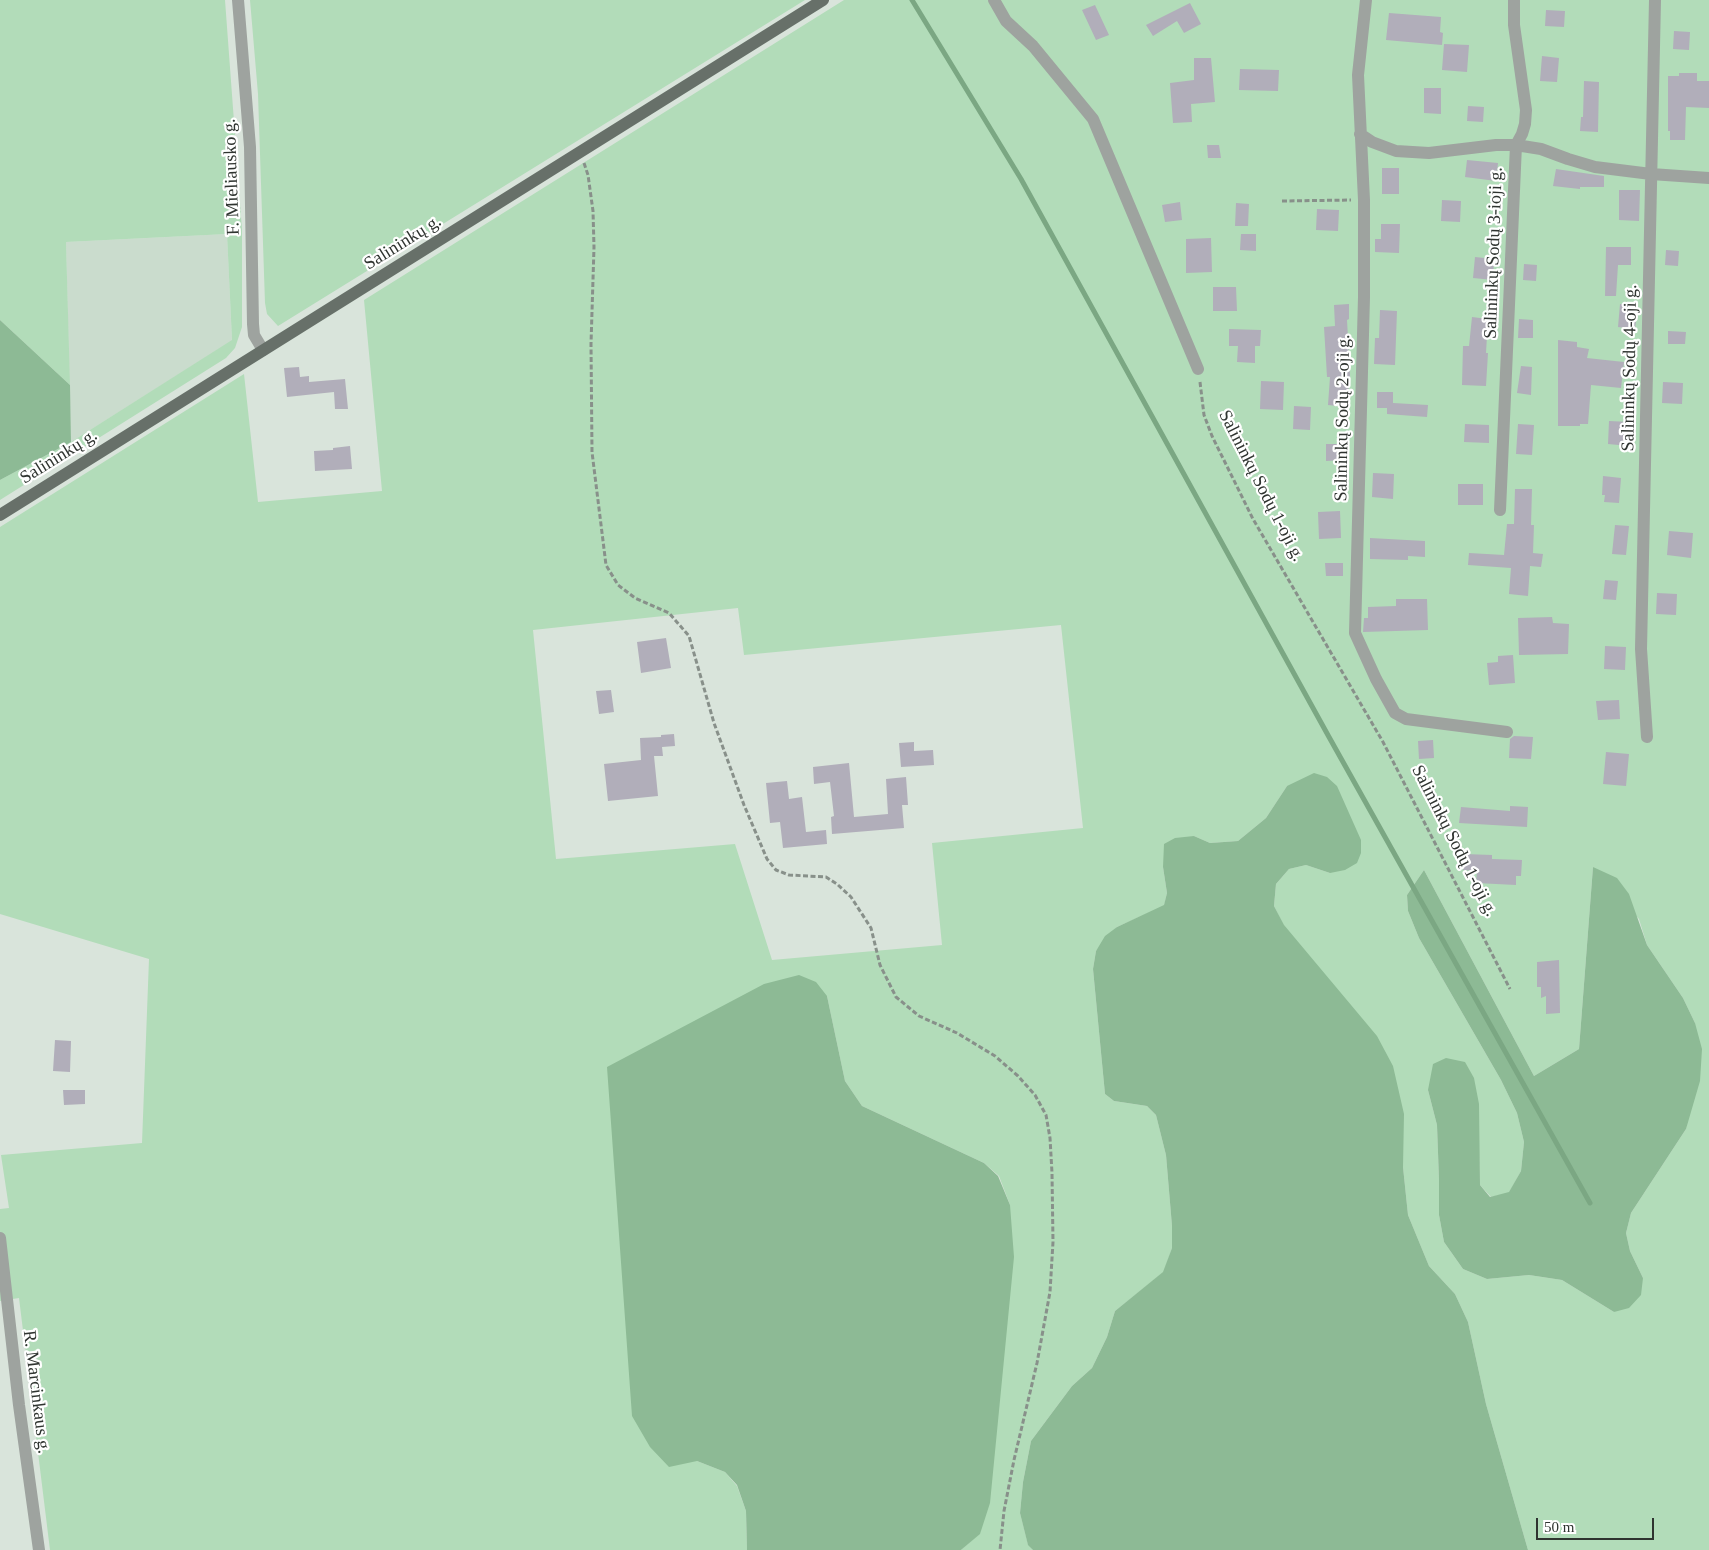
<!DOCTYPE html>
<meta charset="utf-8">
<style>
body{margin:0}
#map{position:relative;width:1709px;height:1550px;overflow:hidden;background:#d9e4db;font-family:"Times New Roman",serif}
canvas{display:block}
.scale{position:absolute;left:1536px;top:1518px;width:118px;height:22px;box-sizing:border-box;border:2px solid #2f3430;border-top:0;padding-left:6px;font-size:15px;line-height:18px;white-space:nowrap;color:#2f3430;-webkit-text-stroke:4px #fff;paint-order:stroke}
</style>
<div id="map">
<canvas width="1709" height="1550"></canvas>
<div class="scale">50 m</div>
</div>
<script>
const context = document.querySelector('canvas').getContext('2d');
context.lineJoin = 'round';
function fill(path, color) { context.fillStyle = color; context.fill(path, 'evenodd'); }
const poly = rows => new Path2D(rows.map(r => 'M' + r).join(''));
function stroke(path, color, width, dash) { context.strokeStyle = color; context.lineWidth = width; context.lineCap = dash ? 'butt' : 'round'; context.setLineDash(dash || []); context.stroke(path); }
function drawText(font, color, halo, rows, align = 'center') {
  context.font = font + ' "Times New Roman",serif'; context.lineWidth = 4.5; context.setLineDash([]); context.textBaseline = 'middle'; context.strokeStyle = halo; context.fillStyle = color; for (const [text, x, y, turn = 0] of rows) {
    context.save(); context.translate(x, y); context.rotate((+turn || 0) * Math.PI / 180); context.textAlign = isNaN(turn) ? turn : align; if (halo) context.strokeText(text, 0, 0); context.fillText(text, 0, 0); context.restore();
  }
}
fill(poly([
 [227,234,232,341,71,442,66,242]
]), '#cadccd');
fill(poly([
 [0,0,225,0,242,230,242,327,235,348,226,358,0,500,0,480,71,442,232,340,227,234,66,242,70,385,0,320],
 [250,0,805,0,278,326,267,314,265,303,258,94],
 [844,0,1709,0,1709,1550,1528,1550,1486,1404,1468,1322,1455,1294,1429,1266,1408,1215,1403,1167,1274,906,1276,884,1289,869,1306,865,1330,873,1287,786,1266,818,1238,841,1210,843,1194,836,1163,867,1167,893,1164,906,1117,927,1096,951,1093,969,1105,1094,1114,1101,1147,1106,1156,1115,1166,1155,1172,1226,1172,1248,1164,1272,1115,1311,1107,1337,1092,1368,1072,1386,1031,1441,1023,1482,1020,1513,1028,1544,1033,1550,961,1550,980,1533,1010,1205,999,1176,984,1163,862,1106,845,1081,827,996,697,1461,725,1472,737,1486,746,1511,747,1550,50,1550,19,1298,0,1301,0,1209,9,1208,1,1155,142,1143,149,959,0,914,0,527,244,374,258,502,382,491,364,300],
 [738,608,744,655,1061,625,1083,828,932,843,942,945,772,960,735,844,556,859,533,630],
 [1593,867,1639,919,1647,945,1683,998,1695,1023,1686,1129,1631,1213,1626,1233,1630,1251,1643,1278,1614,1312,1562,1280,1529,1275,1487,1279,1463,1269,1444,1242,1439,1215,1439,1180,1437,1125,1428,1090,1479,1154,1480,1185,1491,1197,1509,1193,1521,1171,1524,1142,1517,1113,1501,1080,1419,938,1408,911,1407,895,1424,870,1534,1076,1579,1049]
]), '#b2dcb9');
fill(poly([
 [0,320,70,385,71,442,0,480],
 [1314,773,1327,777,1337,786,1361,840,1361,853,1357,863,1345,870,1330,873,1306,865,1289,869,1276,884,1274,906,1284,925,1377,1036,1393,1066,1404,1114,1403,1167,1408,1215,1429,1266,1455,1294,1468,1322,1486,1404,1528,1550,1033,1550,1028,1545,1020,1513,1023,1482,1031,1441,1072,1386,1092,1368,1107,1337,1115,1311,1163,1272,1172,1248,1172,1226,1166,1155,1156,1115,1147,1106,1114,1101,1105,1094,1093,969,1096,951,1105,936,1117,927,1164,905,1167,893,1163,867,1164,844,1175,838,1194,836,1210,843,1238,841,1266,818,1287,786],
 [1593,867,1617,878,1629,894,1647,945,1683,998,1695,1023,1702,1049,1700,1081,1686,1129,1631,1213,1626,1233,1630,1251,1643,1278,1641,1295,1629,1308,1614,1312,1562,1280,1529,1275,1487,1279,1463,1269,1444,1242,1439,1215,1439,1180,1437,1125,1428,1090,1433,1064,1446,1058,1465,1062,1474,1078,1479,1104,1480,1185,1490,1197,1509,1192,1521,1171,1524,1142,1517,1113,1501,1080,1419,938,1408,911,1407,895,1424,870,1534,1076,1579,1049],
 [799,975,816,982,827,996,845,1081,862,1106,984,1163,998,1176,1010,1205,1014,1257,990,1503,980,1534,961,1550,747,1550,746,1511,737,1485,725,1472,697,1461,669,1467,650,1447,632,1416,607,1067,764,984]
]), '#8dba95');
stroke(poly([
 [912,0,1021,179,1329,737,1590,1203]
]), '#7ba783', 5);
fill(poly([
 [1190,3,1201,24,1184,33,1177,21,1153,36,1146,25],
 [1095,5,1109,35,1096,40,1082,10],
 [1546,10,1565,11,1564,27,1545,26],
 [1389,13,1441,17,1440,32,1443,33,1442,45,1386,40],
 [1674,31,1690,32,1689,50,1673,49],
 [1444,44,1469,45,1467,72,1442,70],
 [1542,56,1559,58,1557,82,1540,81],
 [1194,58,1211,58,1215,102,1191,104,1192,122,1173,123,1170,83,1194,80],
 [1240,69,1279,70,1278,91,1239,90],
 [1679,73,1697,73,1697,81,1709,81,1709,108,1686,107,1685,140,1670,140,1670,131,1668,131,1668,76,1679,76],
 [1584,81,1599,82,1598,132,1580,131,1581,117,1583,117],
 [1424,88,1441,88,1441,114,1424,113],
 [1468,106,1484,107,1483,122,1467,121],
 [1207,145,1219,145,1221,158,1208,158],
 [1467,160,1498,163,1496,181,1465,177],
 [1382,168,1399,168,1399,194,1382,194],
 [1556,169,1604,176,1604,187,1580,187,1580,189,1553,186],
 [1619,190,1640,190,1639,221,1619,220],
 [1442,200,1461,201,1460,222,1441,221],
 [1180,202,1182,220,1165,222,1162,205],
 [1236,203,1249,204,1248,226,1235,226],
 [1317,209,1339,210,1338,231,1316,230],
 [1381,224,1400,224,1399,253,1375,252,1375,239,1381,239],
 [1241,234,1256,234,1256,251,1240,250],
 [1211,238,1212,272,1186,273,1186,239],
 [1606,247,1631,247,1631,265,1618,265,1616,296,1605,296],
 [1666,250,1679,251,1678,266,1665,265],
 [1475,257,1494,259,1493,280,1473,278],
 [1524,264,1537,265,1536,281,1523,280],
 [1213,287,1236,287,1237,311,1213,311],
 [1349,304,1349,319,1347,320,1350,375,1347,407,1328,405,1330,377,1327,377,1324,327,1335,326,1334,305],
 [1620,304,1638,306,1635,329,1618,327],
 [1380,310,1397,311,1395,365,1374,364,1375,338,1379,338],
 [1472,317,1488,319,1486,353,1488,353,1486,386,1462,385,1463,346,1469,346],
 [1519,319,1533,320,1533,338,1518,338],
 [1229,329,1261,330,1260,346,1255,346,1255,363,1237,362,1238,346,1229,346],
 [1668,331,1686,332,1685,344,1668,344],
 [1558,340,1577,342,1577,347,1589,349,1587,358,1624,362,1621,388,1591,385,1588,424,1580,424,1580,426,1558,426],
 [1521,366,1532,367,1531,395,1517,393],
 [299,367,300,377,309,376,309,382,345,379,348,409,335,409,334,392,287,397,284,368],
 [1261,381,1284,382,1283,410,1260,409],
 [1663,382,1683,383,1682,404,1662,403],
 [1377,392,1393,392,1393,403,1428,405,1427,417,1387,414,1387,408,1377,408],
 [1294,406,1311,407,1310,430,1293,429],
 [1609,421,1630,422,1629,446,1608,444],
 [1465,424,1489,425,1489,443,1464,442],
 [1518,424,1534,425,1532,455,1516,454],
 [1326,444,1343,444,1344,460,1326,461],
 [350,446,352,469,315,471,314,451,333,450,333,448],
 [1373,473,1394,474,1393,499,1372,497],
 [1603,476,1621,478,1619,503,1604,502,1605,495,1602,495],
 [1458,484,1483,484,1483,505,1458,505],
 [1515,489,1532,489,1531,525,1534,525,1533,553,1543,554,1541,567,1530,566,1528,596,1509,594,1511,568,1468,565,1469,553,1504,555,1507,524,1514,524],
 [1340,511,1341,538,1319,539,1318,512],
 [1615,525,1629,526,1626,555,1612,554],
 [1669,531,1693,533,1691,558,1667,555],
 [1370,538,1425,541,1425,557,1408,556,1408,560,1370,559],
 [1325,563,1343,563,1343,576,1326,576],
 [1605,580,1618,581,1616,600,1603,599],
 [1657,593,1677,594,1676,615,1656,614],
 [1396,599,1427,599,1428,630,1363,632,1364,618,1368,618,1368,607,1396,606],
 [1552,617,1553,623,1569,624,1568,654,1519,655,1518,618],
 [666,638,671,668,641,673,637,642],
 [1605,646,1626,647,1625,670,1604,669],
 [1513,655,1515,683,1489,685,1487,663,1498,662,1498,656],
 [611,690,614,712,599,714,596,691],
 [1619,700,1620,719,1598,720,1596,701],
 [674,734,675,746,662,747,663,756,654,756,658,796,608,801,604,764,641,760,640,738,661,737,661,735],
 [1514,736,1533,737,1531,759,1509,758,1510,739],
 [1433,740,1434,758,1419,759,1418,741],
 [914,742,914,751,933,750,934,765,901,767,899,743],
 [1606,752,1629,754,1626,786,1603,784],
 [849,763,854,817,888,814,886,779,906,777,908,805,902,805,904,828,832,834,831,817,834,816,830,782,814,784,813,767],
 [787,781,789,799,802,797,806,832,826,830,827,844,783,848,780,822,770,823,766,783],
 [1510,806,1528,807,1527,827,1459,823,1461,807,1510,811],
 [1464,854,1492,855,1492,859,1522,860,1521,876,1516,876,1516,885,1476,883,1477,871,1463,870],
 [1559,960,1560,1013,1546,1014,1546,996,1541,998,1541,987,1537,987,1537,962],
 [55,1040,71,1041,70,1072,53,1071],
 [63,1090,85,1090,85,1104,64,1105]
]), '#b1aeba');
stroke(poly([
 [584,163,588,175,593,211,594,247,591,344,592,452,606,565,618,585,635,598,669,613,689,636,714,723,744,805,767,859,776,870,789,875,826,877,837,884,851,897,871,928,880,965,896,997,919,1016,957,1033,995,1056,1018,1076,1035,1095,1046,1115,1050,1138,1052,1173,1053,1242,1050,1292,1037,1363,1014,1460,1004,1511,1000,1550],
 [1282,201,1351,200],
 [1200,382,1204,415,1212,436,1253,519,1383,742,1510,989]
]), '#88908a', 3, [5, 2.5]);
stroke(poly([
 [238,0,250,147,253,324,254,335,263,350],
 [994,0,1006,21,1033,46,1093,119,1198,369],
 [1366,0,1358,75,1364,200,1364,297,1355,633,1376,679,1395,713,1406,719,1507,732],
 [1360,134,1372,142,1396,151,1429,153,1496,145,1516,145,1541,149,1568,159,1595,167,1651,174,1709,178],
 [1500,510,1516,145,1522,134,1525,124,1526,110,1514,25,1514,0],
 [1647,737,1641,649,1655,0],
 [0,1238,19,1405,39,1550]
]), '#9ea39f', 12);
stroke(poly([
 [0,515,823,0]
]), '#677069', 12);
drawText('18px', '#2f3430', '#fff', [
 ["F. Mieliausko g.",232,177,-92],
 ["Salininkų g.",403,243,-32],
 ["Salininkų Sodų 3-ioji g.",1494,253,-88],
 ["Salininkų Sodų 4-oji g.",1630,368,-89],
 ["Salininkų Sodų 2-oji g.",1343,418,-89],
 ["Salininkų g.",59,457,-32],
 ["Salininkų Sodų 1-oji g.",1261,486,63],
 ["Salininkų Sodų 1-oji g.",1454,841,63],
 ["R. Marcinkaus g.",36,1392,83]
]);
</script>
